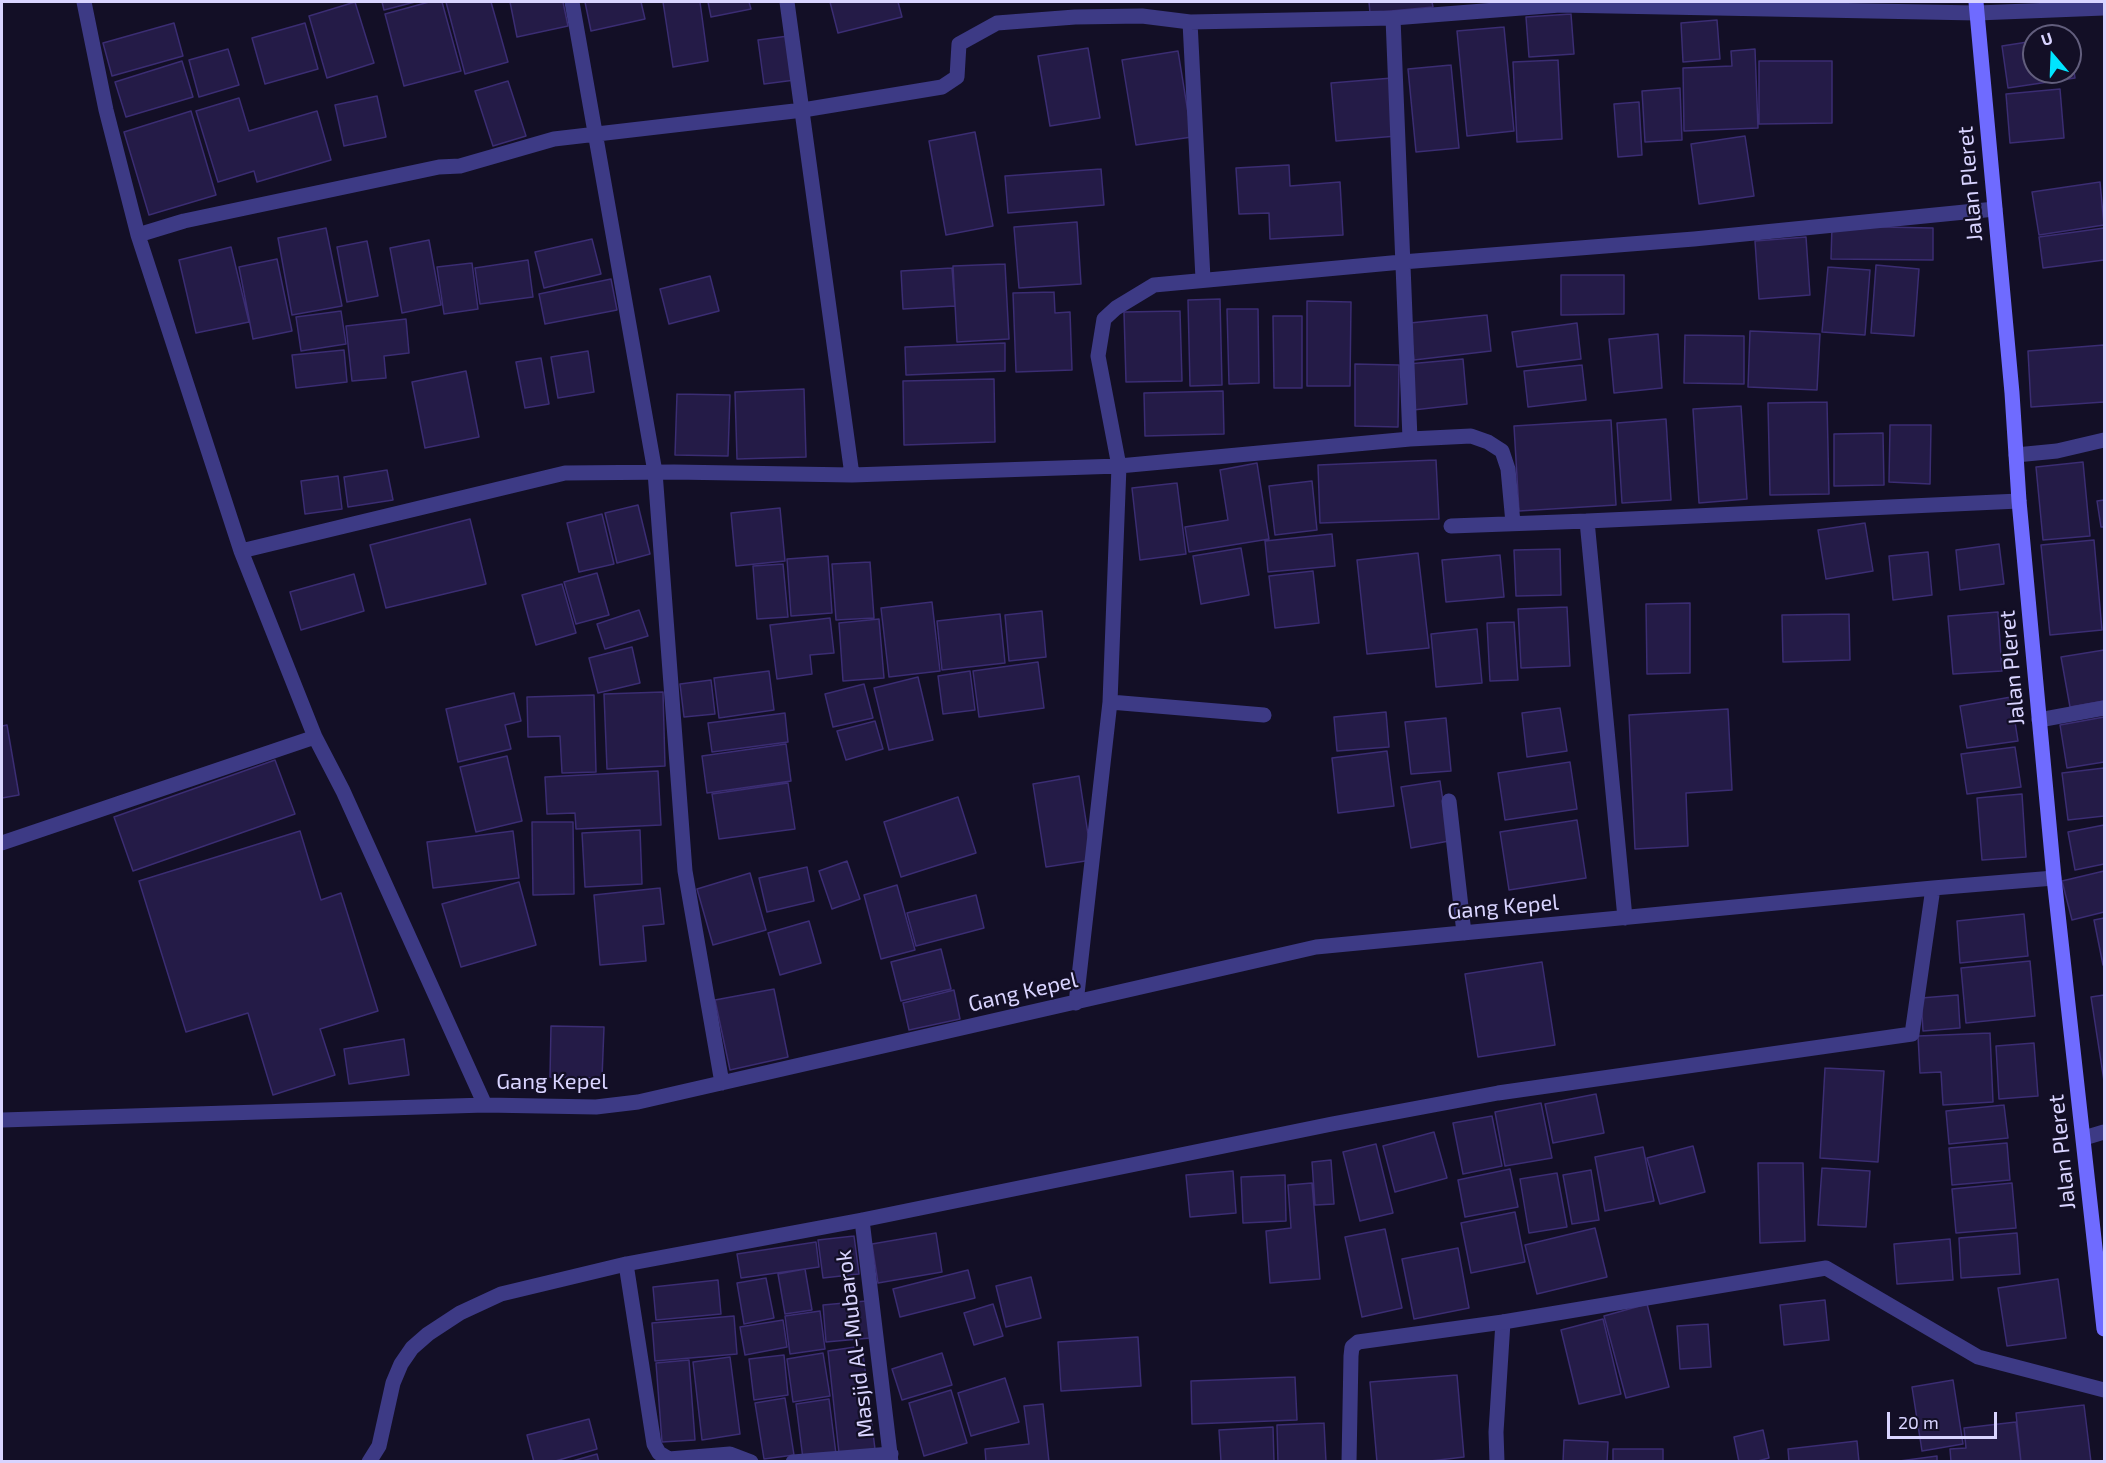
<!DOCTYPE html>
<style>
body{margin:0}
#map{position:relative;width:2106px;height:1463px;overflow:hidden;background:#130f26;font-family:"Exo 2",sans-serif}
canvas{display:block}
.frame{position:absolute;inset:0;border:3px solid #d9d4ff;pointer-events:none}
.north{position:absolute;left:2022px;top:24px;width:60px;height:60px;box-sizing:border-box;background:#130f26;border:2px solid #625e7d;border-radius:50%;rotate:341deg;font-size:16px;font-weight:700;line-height:24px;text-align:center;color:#d9d4ff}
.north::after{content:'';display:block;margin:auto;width:21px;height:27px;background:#00e5ff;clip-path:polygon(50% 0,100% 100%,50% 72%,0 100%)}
.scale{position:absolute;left:1887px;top:1412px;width:110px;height:27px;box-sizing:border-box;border:3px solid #d9d4ff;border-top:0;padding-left:8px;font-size:18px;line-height:21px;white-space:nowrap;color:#d9d4ff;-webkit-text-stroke:4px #130f26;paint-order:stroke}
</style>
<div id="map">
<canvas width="2106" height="1463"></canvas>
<div class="frame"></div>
<div class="north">U</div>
<div class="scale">20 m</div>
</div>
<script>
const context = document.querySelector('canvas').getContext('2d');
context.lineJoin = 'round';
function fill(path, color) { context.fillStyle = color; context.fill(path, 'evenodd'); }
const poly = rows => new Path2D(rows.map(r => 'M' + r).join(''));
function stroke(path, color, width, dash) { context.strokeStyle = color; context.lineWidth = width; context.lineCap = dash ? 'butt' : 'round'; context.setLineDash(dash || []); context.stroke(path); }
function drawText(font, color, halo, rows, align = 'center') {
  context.font = font + ' "Exo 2",sans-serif'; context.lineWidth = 4.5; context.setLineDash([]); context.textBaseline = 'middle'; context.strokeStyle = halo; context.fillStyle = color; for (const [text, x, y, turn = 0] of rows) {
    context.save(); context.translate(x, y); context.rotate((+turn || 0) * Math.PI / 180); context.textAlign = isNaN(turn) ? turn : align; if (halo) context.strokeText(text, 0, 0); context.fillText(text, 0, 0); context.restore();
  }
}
const building = poly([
 [355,2,374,63,327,78,309,16,355,2],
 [382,2,415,2,384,10,382,2],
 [429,2,442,2,461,71,404,86,385,14,429,2],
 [446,2,491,2,508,62,465,74,446,2],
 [510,2,563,2,568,26,517,37,510,2],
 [585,2,641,2,645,19,591,31,585,2],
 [663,2,700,2,708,61,673,67,663,2],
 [708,2,749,2,751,9,711,17,708,2],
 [830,2,898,2,902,17,838,33,830,2],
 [1369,2,1432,2,1433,7,1370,13,1369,2],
 [1571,14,1574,54,1529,57,1526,17,1571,14],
 [1717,20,1720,59,1683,62,1681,23,1717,20],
 [174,23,183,56,112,76,103,43,174,23],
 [305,23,318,69,265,84,252,38,305,23],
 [1504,27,1514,131,1467,136,1457,31,1504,27],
 [788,36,795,80,764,84,758,40,788,36],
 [2034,41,2034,72,2070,72,2070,45,2075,78,2008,88,2002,46,2034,41],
 [1088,48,1100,118,1050,126,1038,56,1088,48],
 [228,49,239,85,199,97,189,60,228,49],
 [1755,49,1758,128,1684,131,1683,68,1732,66,1731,51,1755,49],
 [1178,51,1192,137,1136,145,1122,60,1178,51],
 [1558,60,1562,139,1517,142,1513,62,1558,60],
 [182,61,193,97,126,117,115,82,182,61],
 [1759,61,1832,61,1832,123,1759,124,1759,61],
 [1451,65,1459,148,1416,152,1408,69,1451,65],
 [1392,78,1397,136,1336,141,1331,83,1392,78],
 [508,81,526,136,493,146,475,91,508,81],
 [1680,88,1682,140,1645,142,1642,91,1680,88],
 [2060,89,2064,138,2010,143,2006,94,2060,89],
 [377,96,386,137,344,146,335,105,377,96],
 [239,98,249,131,317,111,331,160,257,182,254,171,218,182,196,111,239,98],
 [1639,102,1642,155,1618,157,1614,104,1639,102],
 [191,111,216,195,149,215,124,132,191,111],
 [975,132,993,226,946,235,929,141,975,132],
 [1745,136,1754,196,1699,204,1691,144,1745,136],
 [1289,165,1290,186,1340,182,1343,235,1270,239,1269,213,1239,214,1236,168,1289,165],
 [1101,169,1104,205,1008,213,1005,176,1101,169],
 [2100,182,2104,225,2039,235,2032,192,2100,182],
 [1077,222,1081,284,1019,288,1014,227,1077,222],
 [1832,226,1933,228,1933,260,1831,259,1832,226],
 [326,228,342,306,292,315,278,238,326,228],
 [2104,228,2104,260,2043,268,2039,237,2104,228],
 [1806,237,1810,295,1759,299,1755,241,1806,237],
 [592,239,601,274,544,288,535,252,592,239],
 [429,240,441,305,402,313,390,248,429,240],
 [367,241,378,296,347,302,337,247,367,241],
 [231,247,249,322,196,333,179,260,231,247],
 [277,259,292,331,253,339,239,267,277,259],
 [528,260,533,297,480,304,475,268,528,260],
 [472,263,478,309,444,314,437,267,472,263],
 [1005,264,1009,339,957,342,953,266,1005,264],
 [1876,265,1919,269,1914,336,1871,333,1876,265],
 [1828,267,1870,270,1865,335,1822,332,1828,267],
 [952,268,955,306,903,309,901,271,952,268],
 [1561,275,1624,275,1624,314,1561,315,1561,275],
 [710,276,719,311,669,324,660,289,710,276],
 [611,279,617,310,545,324,539,294,611,279],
 [1054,292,1055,313,1070,312,1072,370,1016,372,1013,293,1054,292],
 [1220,299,1222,385,1190,386,1188,300,1220,299],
 [1307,301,1351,302,1350,386,1307,386,1307,301],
 [1227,309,1258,309,1259,383,1229,384,1227,309],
 [341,311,346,344,301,351,296,317,341,311],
 [1180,311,1182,381,1126,382,1124,312,1180,311],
 [1487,315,1491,351,1414,360,1410,323,1487,315],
 [1273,316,1302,316,1302,388,1274,388,1273,316],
 [406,319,409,353,384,356,386,378,352,381,346,326,406,319],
 [1577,323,1581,359,1517,367,1512,332,1577,323],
 [1750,331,1820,334,1817,390,1748,387,1750,331],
 [1658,334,1662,388,1614,393,1609,339,1658,334],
 [1685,335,1744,336,1744,384,1684,383,1685,335],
 [1005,343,1005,371,906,375,905,347,1005,343],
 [2104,345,2104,402,2031,407,2028,351,2104,345],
 [344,350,347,382,296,388,292,355,344,350],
 [588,351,594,392,558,398,551,357,588,351],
 [541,358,549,404,525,408,516,362,541,358],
 [1463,359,1467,404,1413,410,1408,364,1463,359],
 [1355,364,1399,365,1398,427,1355,426,1355,364],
 [1582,365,1586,400,1528,407,1524,371,1582,365],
 [466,371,479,437,425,448,412,382,466,371],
 [994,379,995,442,904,445,903,381,994,379],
 [804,389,806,457,737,459,735,392,804,389],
 [1223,391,1224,434,1145,436,1144,393,1223,391],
 [677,394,730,395,728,456,675,455,677,394],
 [1827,402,1829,494,1770,495,1768,403,1827,402],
 [1741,406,1747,499,1699,503,1693,409,1741,406],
 [1666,419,1671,500,1622,503,1617,423,1666,419],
 [1611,420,1616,505,1519,511,1514,426,1611,420],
 [1890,425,1931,425,1930,484,1889,482,1890,425],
 [1883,433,1884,485,1834,486,1834,434,1883,433],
 [1436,460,1439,519,1320,523,1318,465,1436,460],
 [2083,462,2090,536,2043,540,2036,467,2083,462],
 [1257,463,1269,539,1189,552,1185,527,1228,520,1220,470,1257,463],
 [387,470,393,500,348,507,344,477,387,470],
 [338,476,342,509,305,514,301,481,338,476],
 [1312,481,1317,530,1275,535,1269,486,1312,481],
 [1177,483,1186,554,1140,560,1132,488,1177,483],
 [2104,500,2104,527,2101,527,2097,501,2104,500],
 [638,505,650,554,617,563,605,513,638,505],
 [780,508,785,561,736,566,731,513,780,508],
 [602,514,614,564,579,572,567,523,602,514],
 [470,519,486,584,386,608,370,545,470,519],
 [1865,523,1873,571,1826,579,1818,530,1865,523],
 [1332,534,1335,566,1268,572,1265,541,1332,534],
 [2094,540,2102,630,2050,635,2041,545,2094,540],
 [1999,544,2004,584,1960,590,1956,550,1999,544],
 [1241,548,1249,595,1201,604,1193,556,1241,548],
 [1560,549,1561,595,1516,596,1514,550,1560,549],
 [1928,552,1932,595,1893,600,1889,556,1928,552],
 [1418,553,1429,648,1367,654,1357,560,1418,553],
 [1500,555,1504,597,1446,602,1442,560,1500,555],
 [828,556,832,613,791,616,787,559,828,556],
 [870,562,874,618,836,620,832,564,870,562],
 [783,564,788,617,757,619,753,566,783,564],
 [1313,571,1319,623,1275,628,1269,576,1313,571],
 [597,573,609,615,576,624,564,582,597,573],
 [354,574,364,611,301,630,290,592,354,574],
 [562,584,576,633,536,645,522,595,562,584],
 [932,602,940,671,889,677,881,608,932,602],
 [1690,603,1690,673,1647,674,1646,604,1690,603],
 [1567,607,1570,666,1521,668,1518,609,1567,607],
 [639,610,648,636,605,649,597,624,639,610],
 [1042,611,1046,657,1009,661,1005,615,1042,611],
 [1998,612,2002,671,1953,674,1948,616,1998,612],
 [1000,614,1005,663,942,670,937,621,1000,614],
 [1849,614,1850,660,1783,662,1782,615,1849,614],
 [830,618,834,653,810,655,812,674,777,679,770,625,830,618],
 [879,619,884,678,843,681,839,623,879,619],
 [1514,622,1518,680,1490,681,1487,623,1514,622],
 [1477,629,1482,683,1436,687,1431,634,1477,629],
 [632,647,640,683,598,693,589,658,632,647],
 [2104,650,2104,701,2070,707,2061,657,2104,650],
 [1038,662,1044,708,979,717,973,671,1038,662],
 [769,671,774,710,719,718,714,678,769,671],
 [970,671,975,710,943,714,938,676,970,671],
 [918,677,933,740,889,750,874,688,918,677],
 [711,680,715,714,684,717,680,684,711,680],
 [864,684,873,718,833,727,825,694,864,684],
 [663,692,665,766,607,769,604,694,663,692],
 [514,693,521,721,505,725,511,749,458,762,446,709,514,693],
 [594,695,596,772,562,773,560,736,528,737,527,697,594,695],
 [2011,697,2018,741,1967,748,1960,706,2011,697],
 [1560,708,1567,751,1527,757,1522,713,1560,708],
 [1728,709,1732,790,1686,793,1688,846,1635,849,1629,715,1728,709],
 [1386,712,1389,747,1337,751,1334,717,1386,712],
 [785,713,788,742,712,752,708,723,785,713],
 [2104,717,2104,762,2067,768,2060,725,2104,717],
 [1446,718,1451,771,1411,774,1405,722,1446,718],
 [875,721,883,749,846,760,837,731,875,721],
 [7,725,19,795,2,798,2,726,7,725],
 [786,744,791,781,707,793,702,756,786,744],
 [2015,747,2021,787,1967,794,1961,754,2015,747],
 [1387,751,1394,806,1338,813,1332,758,1387,751],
 [507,756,522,821,476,832,460,767,507,756],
 [275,760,295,814,133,871,114,817,275,760],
 [1570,762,1577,809,1505,820,1498,773,1570,762],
 [2104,768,2104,816,2068,820,2062,773,2104,768],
 [658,771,661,825,576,829,575,813,547,814,545,777,658,771],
 [1079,776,1092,860,1046,867,1033,784,1079,776],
 [1440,781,1449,841,1411,848,1401,787,1440,781],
 [788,783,795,829,719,839,712,794,788,783],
 [2022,794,2026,857,1982,860,1977,798,2022,794],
 [958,797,976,853,901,877,884,822,958,797],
 [1577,820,1586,878,1509,890,1500,832,1577,820],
 [532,822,573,822,574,894,533,895,532,822],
 [2104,825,2104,864,2075,870,2068,832,2104,825],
 [640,830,642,884,585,887,582,833,640,830],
 [300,831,321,900,341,893,378,1011,320,1029,335,1075,273,1095,248,1013,186,1032,139,881,300,831],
 [513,831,519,878,433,888,427,842,513,831],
 [847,861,860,899,832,909,819,871,847,861],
 [807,867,814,901,767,912,759,878,807,867],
 [2104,871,2104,912,2072,920,2062,881,2104,871],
 [750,873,766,930,713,945,697,889,750,873],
 [519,882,536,945,461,967,442,904,519,882],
 [897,885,915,950,881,959,864,895,897,885],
 [660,888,664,924,643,926,646,961,600,965,594,895,660,888],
 [976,895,984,928,916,946,907,913,976,895],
 [2024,914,2028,956,1960,963,1957,921,2024,914],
 [2104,918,2104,964,2103,965,2094,920,2104,918],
 [809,921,821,963,780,975,768,933,809,921],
 [941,949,951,989,901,1001,891,962,941,949],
 [2030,961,2035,1016,1966,1023,1961,968,2030,961],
 [1542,962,1555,1045,1478,1057,1465,974,1542,962],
 [774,989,788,1057,730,1070,715,1000,774,989],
 [954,990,960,1019,909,1030,903,1003,954,990],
 [1958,995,1960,1028,1923,1031,1921,998,1958,995],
 [2104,995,2104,1081,2091,997,2104,995],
 [551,1026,604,1027,602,1078,550,1077,551,1026],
 [1990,1033,1993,1102,1943,1105,1941,1072,1920,1073,1918,1036,1990,1033],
 [404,1039,409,1075,349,1084,344,1049,404,1039],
 [2034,1043,2038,1096,1999,1099,1996,1046,2034,1043],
 [1825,1068,1884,1071,1878,1162,1820,1158,1825,1068],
 [1596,1094,1604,1133,1553,1143,1545,1104,1596,1094],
 [1541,1103,1552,1158,1505,1166,1495,1112,1541,1103],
 [2004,1105,2008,1138,1949,1144,1946,1111,2004,1105],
 [1492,1116,1502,1166,1463,1174,1453,1123,1492,1116],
 [1434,1132,1447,1178,1395,1192,1383,1146,1434,1132],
 [2007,1143,2010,1180,1952,1185,1949,1148,2007,1143],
 [1376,1144,1393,1213,1360,1221,1343,1152,1376,1144],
 [1693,1146,1705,1192,1660,1204,1647,1158,1693,1146],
 [1643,1147,1654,1201,1605,1211,1595,1157,1643,1147],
 [1331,1160,1334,1204,1315,1205,1312,1162,1331,1160],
 [1758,1163,1803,1163,1805,1241,1760,1243,1758,1163],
 [1822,1168,1870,1171,1866,1227,1818,1225,1822,1168],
 [1510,1169,1518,1207,1465,1217,1458,1180,1510,1169],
 [1591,1170,1599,1220,1572,1224,1563,1175,1591,1170],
 [1233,1171,1236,1213,1190,1217,1186,1175,1233,1171],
 [1557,1173,1567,1227,1529,1233,1520,1179,1557,1173],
 [1285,1175,1286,1221,1243,1223,1241,1177,1285,1175],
 [1312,1183,1320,1279,1270,1283,1266,1231,1291,1228,1288,1185,1312,1183],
 [2012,1183,2016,1228,1956,1233,1952,1189,2012,1183],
 [1515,1212,1525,1262,1471,1273,1461,1223,1515,1212],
 [1595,1228,1607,1277,1537,1294,1525,1245,1595,1228],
 [1385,1229,1402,1308,1362,1317,1345,1237,1385,1229],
 [936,1233,942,1272,878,1283,872,1244,936,1233],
 [2017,1233,2020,1274,1961,1278,1959,1238,2017,1233],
 [854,1236,859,1274,823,1278,818,1240,854,1236],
 [1950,1239,1953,1280,1897,1284,1894,1244,1950,1239],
 [816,1242,819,1267,741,1278,737,1254,816,1242],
 [1458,1248,1469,1308,1414,1319,1402,1259,1458,1248],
 [805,1269,812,1310,785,1314,778,1274,805,1269],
 [968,1270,975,1298,900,1317,893,1289,968,1270],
 [1031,1277,1041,1318,1006,1327,996,1286,1031,1277],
 [766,1278,774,1318,744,1324,737,1283,766,1278],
 [2058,1279,2066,1338,2007,1346,1998,1288,2058,1279],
 [718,1280,721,1314,656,1320,653,1287,718,1280],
 [1825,1300,1829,1340,1784,1345,1780,1305,1825,1300],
 [866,1301,870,1338,826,1342,823,1305,866,1301],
 [993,1304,1003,1336,974,1345,964,1313,993,1304],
 [1647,1304,1669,1387,1626,1398,1604,1316,1647,1304],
 [820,1311,825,1349,790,1354,785,1316,820,1311],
 [734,1316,737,1354,655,1361,652,1323,734,1316],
 [1603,1319,1621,1394,1579,1404,1561,1330,1603,1319],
 [783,1320,787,1347,745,1355,740,1327,783,1320],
 [1708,1324,1711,1367,1680,1369,1677,1326,1708,1324],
 [1138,1337,1141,1386,1061,1391,1058,1342,1138,1337],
 [862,1346,875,1449,839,1453,828,1351,862,1346],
 [823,1353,830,1396,793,1402,787,1359,823,1353],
 [942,1353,952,1385,902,1400,892,1369,942,1353],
 [784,1355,788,1395,754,1400,749,1359,784,1355],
 [730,1357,740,1434,702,1440,693,1362,730,1357],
 [689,1360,695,1440,662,1442,656,1363,689,1360],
 [1457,1375,1464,1457,1422,1462,1377,1462,1370,1382,1457,1375],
 [1295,1377,1297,1420,1192,1424,1191,1381,1295,1377],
 [1005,1378,1019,1422,971,1436,958,1393,1005,1378],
 [1953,1380,1963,1444,1922,1451,1912,1387,1953,1380],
 [951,1390,967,1443,924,1456,909,1403,951,1390],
 [785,1398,794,1455,764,1459,755,1403,785,1398],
 [829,1399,836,1454,803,1459,796,1404,829,1399],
 [1043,1404,1049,1462,986,1462,985,1449,1029,1444,1024,1406,1043,1404],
 [2084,1405,2091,1462,2021,1462,2016,1413,2084,1405],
 [589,1419,597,1449,552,1462,534,1462,527,1435,589,1419],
 [2016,1422,2021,1462,1951,1462,1950,1449,1966,1448,1964,1428,2016,1422],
 [1324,1423,1326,1462,1278,1462,1277,1425,1324,1423],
 [1273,1427,1274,1462,1221,1462,1219,1430,1273,1427],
 [1763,1430,1769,1458,1754,1462,1739,1462,1734,1437,1763,1430],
 [1564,1440,1608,1442,1607,1462,1563,1462,1564,1440],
 [1857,1441,1859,1462,1789,1462,1788,1449,1857,1441],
 [1613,1449,1663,1449,1663,1462,1613,1462,1613,1449],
 [597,1454,599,1462,569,1462,597,1454],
 [1937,1456,1937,1462,1892,1462,1937,1456]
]);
fill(building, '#241b47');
stroke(building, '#3b2d73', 1.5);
stroke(poly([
 [2039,720,2104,708],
 [1497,1462,1496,1432,1503,1322]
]), '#3d3a85', 15);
stroke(poly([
 [84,2,106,110,138,235,184,221,439,167,460,166,554,139,803,110,942,87,957,77,959,44,997,23,1075,17,1142,16,1190,22,1393,18],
 [572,2,655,472,685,871,722,1083],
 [787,2,852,475],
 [1190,22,1203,279],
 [138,235,241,551,315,737,343,791,485,1105],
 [1410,439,1393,18,1560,5,1977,13,2104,8],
 [2016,455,2057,451,2104,440],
 [1587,521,1625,918],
 [1451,526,1587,521,2019,501],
 [241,551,565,473,674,472,852,475,1119,466,1410,439,1471,436,1488,442,1502,451,1508,469,1513,523],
 [1110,702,1264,715],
 [1449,801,1464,933],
 [2,843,315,737],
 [1076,1003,1110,702,1119,466,1098,356,1104,319,1116,308,1154,285,1402,262,1694,239,1995,209],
 [2,1120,485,1105,596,1107,638,1102,1316,947,1933,888,2054,878],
 [2084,1138,2104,1132],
 [862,1220,891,1462],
 [626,1264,654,1444,659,1453,669,1459,730,1454,751,1462],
 [369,1462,379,1446,393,1383,401,1364,412,1348,428,1334,460,1313,501,1294,626,1264,862,1220,1332,1124,1498,1093,1912,1034,1933,888],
 [793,1462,891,1454],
 [1349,1462,1351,1356,1352,1347,1358,1342,1503,1322,1826,1268,1978,1357,2104,1390]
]), '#3d3a85', 15);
stroke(poly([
 [1976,2,2012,393,2019,501,2054,878,2104,1329]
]), '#6f6bff', 15);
drawText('22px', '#d9d4ff', '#130f26', [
 ["Jalan Pleret",1970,184,-95],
 ["Jalan Pleret",2012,668,-95],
 ["Gang Kepel",1503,907,-5],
 ["Gang Kepel",1023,992,-13],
 ["Gang Kepel",552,1082],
 ["Jalan Pleret",2062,1152,-96],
 ["Masjid Al-Mubarok",855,1344,-97]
]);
</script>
